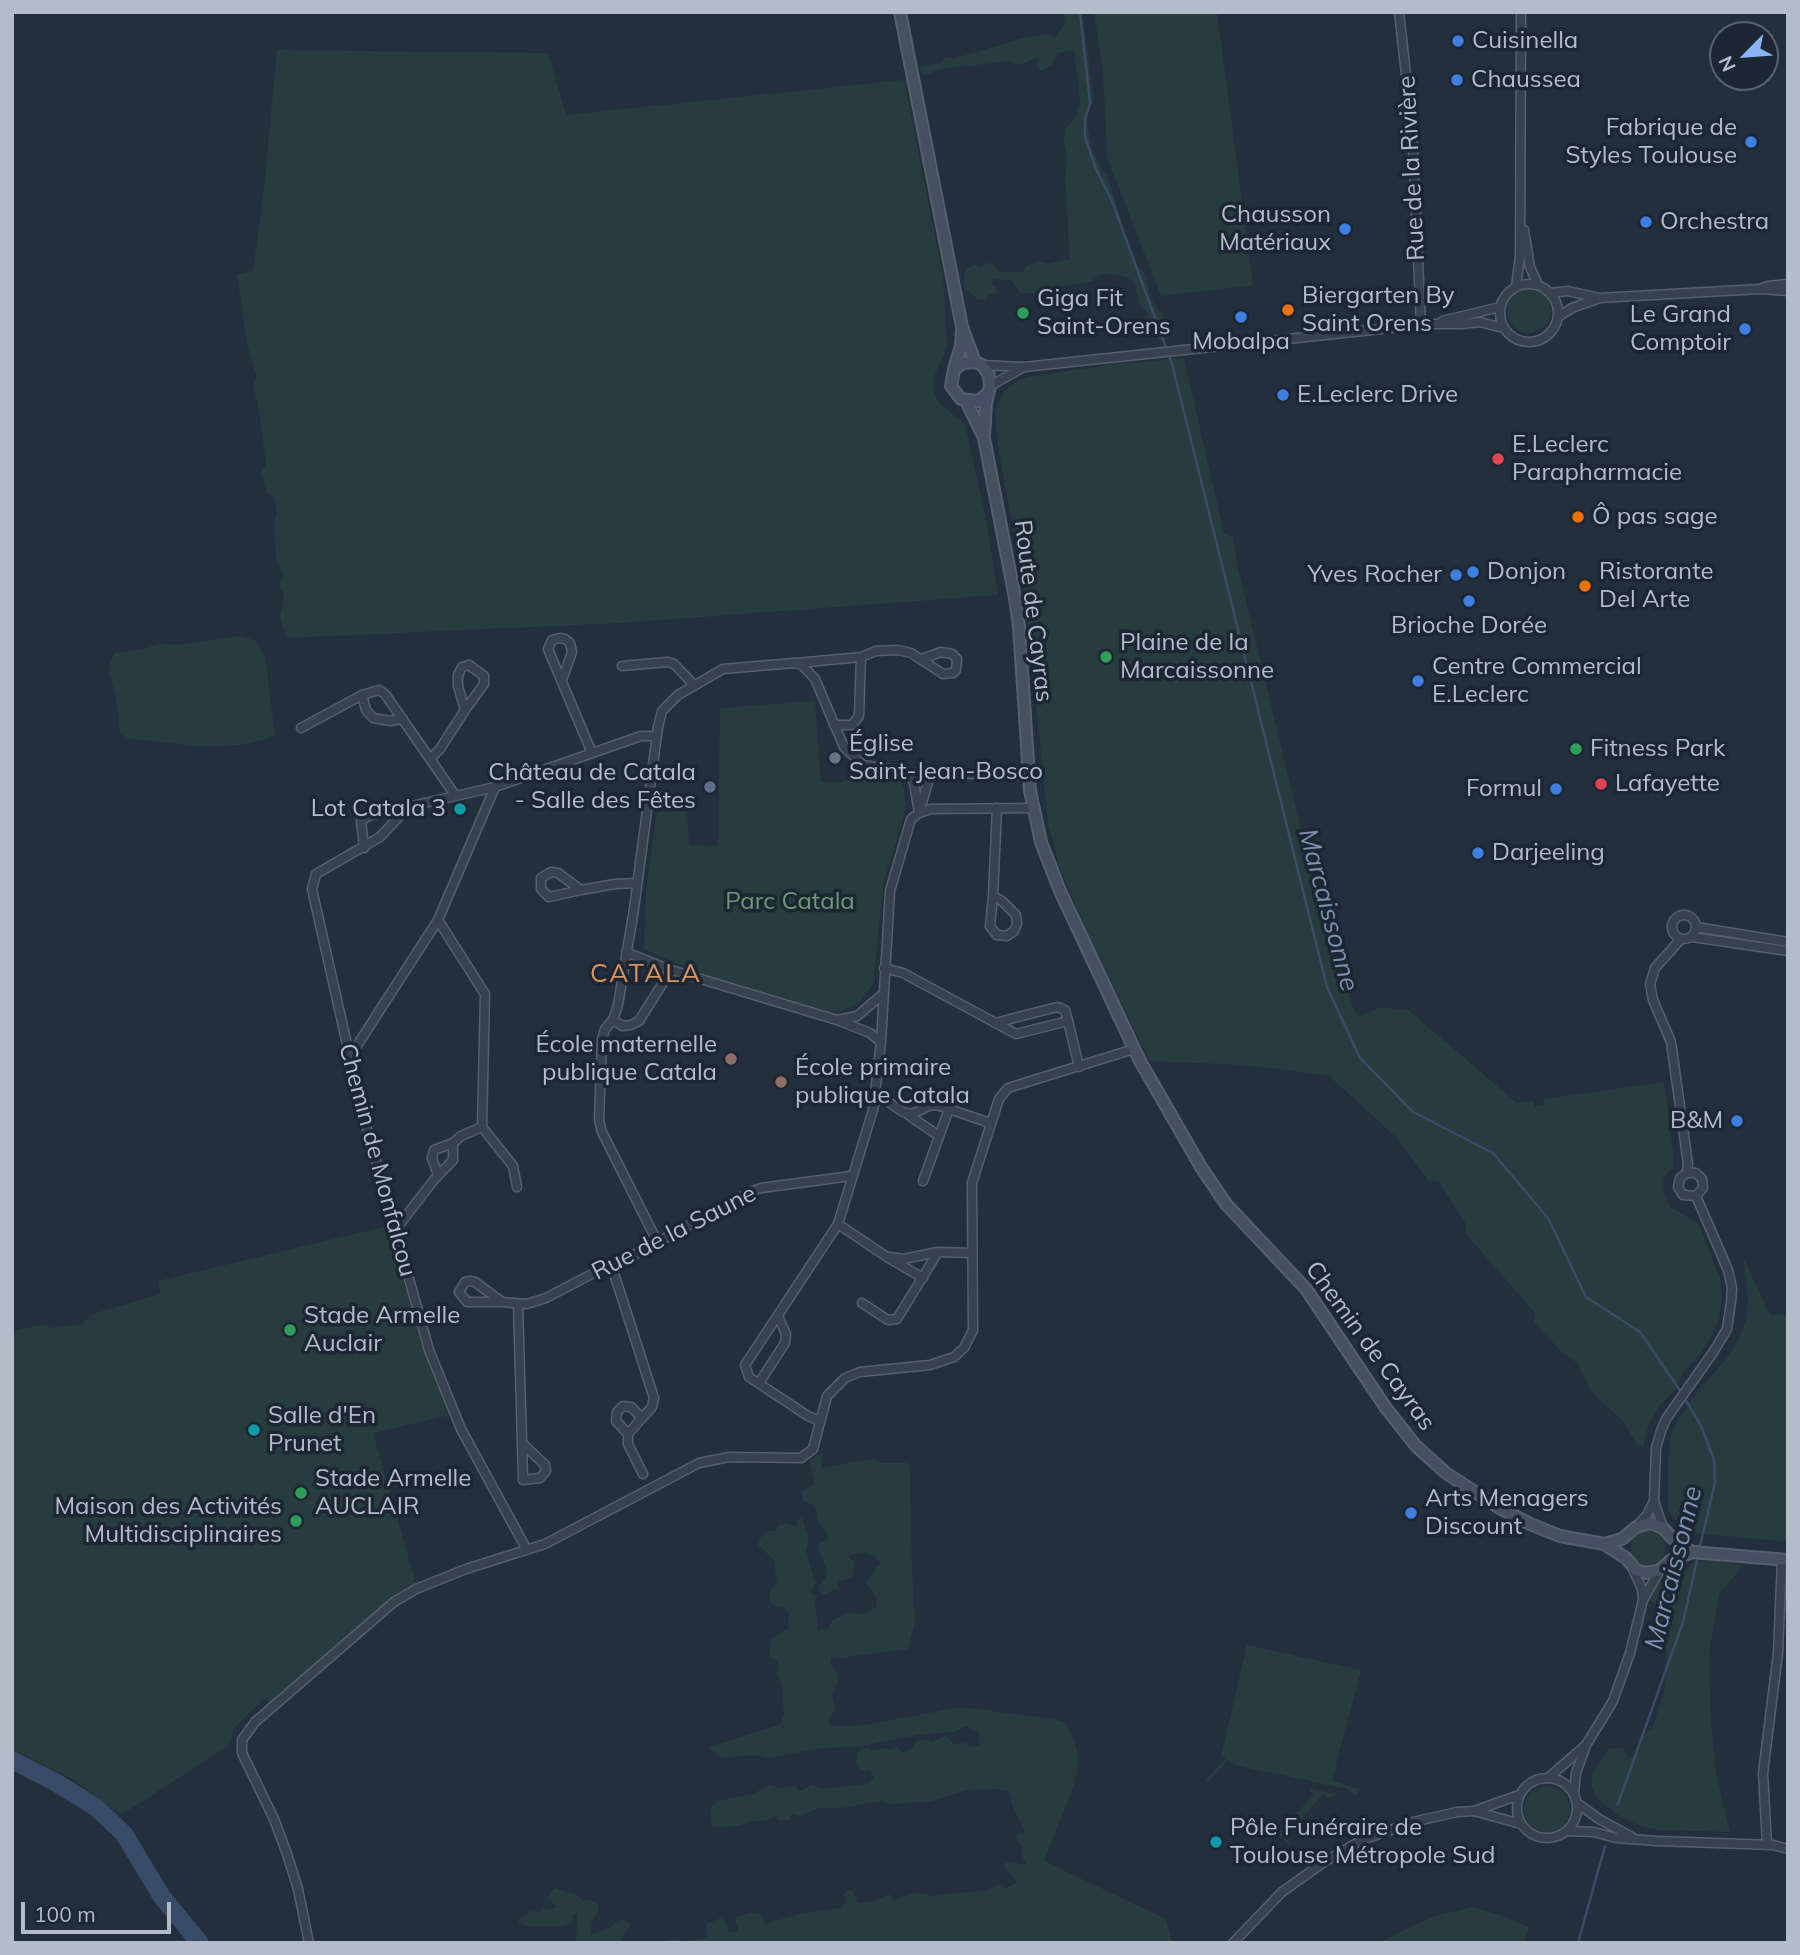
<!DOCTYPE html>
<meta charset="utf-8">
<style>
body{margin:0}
#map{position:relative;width:1800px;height:1955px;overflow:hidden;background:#242f3e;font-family:Mulish,sans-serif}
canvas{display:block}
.frame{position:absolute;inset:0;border:14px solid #b4bcc9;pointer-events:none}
.north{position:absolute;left:1709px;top:21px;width:70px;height:70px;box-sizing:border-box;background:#1d2633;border:2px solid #59626f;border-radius:50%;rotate:245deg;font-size:19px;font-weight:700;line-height:28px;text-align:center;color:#b4bcc9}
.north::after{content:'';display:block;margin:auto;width:24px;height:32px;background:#8ab4f8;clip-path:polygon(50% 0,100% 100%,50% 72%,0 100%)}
.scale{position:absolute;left:21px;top:1902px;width:150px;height:32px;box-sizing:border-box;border:4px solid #b4bcc9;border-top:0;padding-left:9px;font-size:21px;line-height:24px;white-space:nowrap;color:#b4bcc9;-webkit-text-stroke:5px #1d2633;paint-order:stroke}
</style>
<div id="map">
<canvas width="1800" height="1955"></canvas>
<div class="frame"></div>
<div class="north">N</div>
<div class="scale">100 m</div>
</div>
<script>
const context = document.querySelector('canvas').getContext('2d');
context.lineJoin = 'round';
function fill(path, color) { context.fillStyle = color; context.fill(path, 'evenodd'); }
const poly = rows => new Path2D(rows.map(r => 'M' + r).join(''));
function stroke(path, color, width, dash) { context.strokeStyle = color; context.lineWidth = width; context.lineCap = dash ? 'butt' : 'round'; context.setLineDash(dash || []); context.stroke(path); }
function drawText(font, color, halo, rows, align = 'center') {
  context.font = font + ' Mulish,sans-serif'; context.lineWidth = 7; context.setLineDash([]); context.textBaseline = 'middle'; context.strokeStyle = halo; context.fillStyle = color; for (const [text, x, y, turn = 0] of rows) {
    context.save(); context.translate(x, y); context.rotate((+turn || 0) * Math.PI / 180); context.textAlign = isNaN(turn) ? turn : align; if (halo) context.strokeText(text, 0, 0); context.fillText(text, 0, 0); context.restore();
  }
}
fill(poly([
 [1065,12,1082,12,1094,101,1088,109,1087,124,1092,149,1102,170,1107,175,1134,261,1147,277,1150,296,1156,308,1163,312,1166,332,1169,339,1159,340,1146,323,1148,313,1139,304,1134,282,1126,277,1106,273,1099,275,1091,282,1054,287,1044,293,1020,293,1012,281,996,279,991,283,995,286,997,292,988,295,986,299,978,300,969,291,966,292,963,284,966,269,974,265,981,268,985,263,993,264,999,272,1023,272,1026,266,1037,261,1048,264,1070,259,1065,176,1067,156,1064,143,1065,129,1075,118,1080,101,1074,50,1058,53,1051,65,1044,70,1038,70,1036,58,1019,65,1011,61,940,69,926,75,921,73,919,67,940,63,945,57,953,59,1020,39,1047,34,1055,38,1064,25],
 [1094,12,1217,12,1253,285,1161,296,1107,157,1103,73],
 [277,50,548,53,566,115,904,80,943,275,947,347,933,379,934,394,941,405,965,424,986,519,998,595,620,623,286,638,280,617,284,600,283,590,279,588,284,574,276,559,274,523,277,512,274,497,267,494,261,472,266,464,260,416,253,384,257,378,247,343,237,274,253,271,264,187],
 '1507 311a22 22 0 1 1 44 0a22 22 0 1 1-44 0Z',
 [1184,358,1224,533,1233,537,1237,564,1328,942,1357,1017,1382,1007,1398,1010,1407,1009,1517,1103,1533,1101,1535,1107,1544,1105,1544,1099,1664,1082,1674,1158,1673,1167,1663,1180,1664,1192,1670,1207,1698,1223,1721,1281,1722,1299,1719,1319,1713,1334,1701,1353,1683,1371,1677,1388,1661,1404,1649,1423,1643,1447,1636,1443,1622,1420,1592,1393,1577,1363,1562,1352,1534,1323,1535,1313,1465,1233,1466,1224,1438,1181,1428,1180,1397,1138,1328,1075,1243,1065,1150,1061,1087,932,1059,866,1048,823,1025,593,997,442,995,409,1005,390,1015,382,1028,377,1115,364],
 [241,636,256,641,265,656,275,735,264,740,241,745,196,746,130,739,120,734,116,698,108,669,114,653,145,649,160,643,176,645],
 [815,701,821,782,841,782,860,774,899,779,904,790,906,809,884,881,873,984,859,1003,833,1014,694,971,644,949,646,890,657,812,687,811,689,845,718,846,720,708],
 [388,1226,422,1347,450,1415,373,1433,416,1584,270,1705,265,1698,234,1728,228,1746,121,1815,74,1780,12,1749,12,1340,17,1330,46,1324,50,1328,83,1324,92,1314,161,1294,158,1281],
 [1743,1257,1770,1315,1788,1314,1788,1542,1686,1532,1668,1511,1668,1456,1671,1437,1677,1421,1700,1388,1725,1361,1738,1341,1746,1320,1748,1299],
 [822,1453,821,1468,873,1459,882,1463,907,1463,910,1466,912,1573,915,1621,908,1649,831,1659,831,1665,837,1673,838,1681,832,1694,835,1709,829,1719,830,1727,866,1725,960,1707,1054,1719,1065,1723,1073,1736,1077,1751,1078,1768,1074,1786,1044,1861,1166,1919,1172,1943,658,1943,674,1939,682,1941,707,1938,706,1924,721,1918,727,1924,729,1932,739,1931,735,1918,750,1913,762,1915,765,1924,803,1913,841,1908,846,1901,843,1895,848,1890,853,1891,858,1903,868,1903,889,1894,893,1900,916,1893,932,1896,988,1890,998,1884,1005,1889,1017,1882,1004,1867,1006,1862,1027,1865,1021,1855,1023,1847,1016,1841,1017,1835,1025,1832,1013,1807,1009,1791,999,1789,967,1790,931,1801,890,1804,880,1801,842,1808,819,1808,801,1816,792,1814,789,1820,778,1820,775,1815,766,1821,750,1821,739,1826,712,1827,710,1809,717,1801,753,1794,769,1785,780,1788,795,1786,800,1791,812,1785,821,1789,867,1784,874,1778,870,1770,861,1771,856,1763,858,1751,868,1748,872,1751,886,1748,889,1750,897,1747,903,1753,913,1747,916,1741,926,1739,932,1742,946,1736,954,1744,965,1743,969,1747,979,1746,979,1733,966,1726,955,1732,923,1734,860,1746,823,1748,768,1758,755,1755,721,1758,709,1747,779,1725,784,1715,782,1684,777,1674,779,1662,769,1657,771,1639,788,1629,789,1614,783,1607,779,1608,773,1605,769,1598,771,1589,777,1586,774,1560,758,1545,760,1538,768,1531,775,1531,778,1525,787,1523,797,1528,797,1520,802,1518,809,1542,806,1550,815,1583,811,1593,817,1597,814,1601,818,1621,817,1630,829,1628,832,1621,846,1613,863,1614,876,1607,877,1599,871,1589,865,1583,880,1563,875,1556,860,1552,848,1556,855,1563,852,1577,837,1582,838,1588,824,1595,819,1591,819,1586,825,1579,827,1569,817,1546,829,1537,818,1522,815,1505,804,1502,801,1491,815,1484,809,1460],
 '1631 1548a17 17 0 1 1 34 0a17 17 0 1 1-34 0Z',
 [1714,1560,1743,1566,1720,1592,1709,1652,1711,1721,1716,1772,1730,1832,1659,1830,1643,1827,1622,1818,1597,1798,1591,1786,1594,1771,1608,1749,1623,1748,1628,1758,1639,1752,1638,1739,1653,1728,1665,1686,1666,1648,1655,1631,1660,1606,1650,1601,1658,1583,1674,1566,1684,1572,1695,1561],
 [1247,1645,1361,1670,1332,1780,1360,1790,1355,1796,1348,1789,1234,1765,1228,1760,1208,1782,1206,1780,1226,1758,1221,1756],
 '1524 1809a23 23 0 1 1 46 0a23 23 0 1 1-46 0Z',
 [1309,1788,1334,1794,1329,1799,1323,1794,1285,1838,1290,1843,1289,1844,1272,1830,1274,1828,1279,1833,1313,1795],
 [554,1888,575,1894,583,1901,589,1899,598,1904,598,1911,592,1921,590,1935,609,1928,620,1919,627,1921,630,1926,621,1940,623,1943,576,1943,577,1914,573,1914,572,1923,562,1926,528,1926,519,1923,519,1918,531,1911,540,1912,543,1908,549,1910,556,1907,547,1898],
 [1474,1907,1500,1915,1529,1927,1523,1943,1378,1943,1434,1916]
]), '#263c3f');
stroke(poly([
 [1080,12,1090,103,1085,119,1085,137,1096,169,1112,201,1172,364,1327,987,1360,1058,1413,1112,1493,1153,1548,1218,1586,1297,1640,1332,1681,1392],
 [1684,1397,1701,1426,1714,1460,1715,1483,1699,1550],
 [1618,1804,1683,1622,1698,1556],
 [1578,1943,1605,1846]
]), '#394c67', 2.5);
stroke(poly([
 [12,1760,55,1782,97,1808,124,1834,162,1897,200,1943]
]), '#394c67', 18);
const street = poly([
 [1399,12,1412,129,1421,324],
 [1524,230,1530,267,1538,285],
 '1500 313a29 29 0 1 1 58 0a29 29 0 1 1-58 0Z',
 [1516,287,1520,256,1521,12],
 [1760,289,1768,286,1788,284],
 [1550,293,1568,291,1599,298,1760,289,1788,291],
 [1558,317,1572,308,1597,299],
 [1442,321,1500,307],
 [982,365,1024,367,1429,324,1462,324,1480,322,1503,328],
 [990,386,1024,367],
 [797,663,861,657,876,651,898,650,911,653,943,674,953,673,956,670,957,659,952,654,941,652,922,659],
 [469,665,484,676,484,684,465,710,458,686,458,675,462,667,469,665],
 [622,666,668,662,674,664,694,685],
 [562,680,572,652,570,643,565,639,560,638,552,640,548,649,592,753],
 [362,695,366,710,373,718,390,721,403,719],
 [834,725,852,725,859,716,861,657],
 [301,728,362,695,379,690,385,694,455,795],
 [431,758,440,749,465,710],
 [910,775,921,772,1029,776],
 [407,808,380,837,316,874,312,889,362,1111,429,1350,461,1429,527,1550],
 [919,813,931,772],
 [364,848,361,821,368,816,495,787,641,736,656,736],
 [581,890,549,897,541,889,541,878,551,872,558,873,581,890,615,884,636,883],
 [993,896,1002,901,1016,915,1017,924,1014,931,1007,936,997,935,990,926,993,896],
 [993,896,997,808],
 '1672 927a12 12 0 1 1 24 0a12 12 0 1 1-24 0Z',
 [1696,927,1788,942],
 [1692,937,1788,951],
 [1681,939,1655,968,1650,984,1653,1000,1671,1042,1688,1164,1687,1173,1680,1178,1678,1187,1683,1195,1696,1196,1703,1188,1702,1179,1696,1173,1687,1173],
 [626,952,671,970,837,1020,857,1016,883,994],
 [884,968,903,973,1016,1034,1068,1021,1079,1067],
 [671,970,639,1021,631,1025,623,1026,613,1020,618,1005,634,909,658,727,662,711,678,695,723,669,794,663,802,665,815,679,844,747,863,765,902,771,910,775,914,783,919,813],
 [613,1020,605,1029,602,1039,599,1120,602,1132,657,1241],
 [837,1020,870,1033,881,1042],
 [995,1023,1057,1007,1065,1010,1068,1021],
 [349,1058,438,920,495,787],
 [876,1100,887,1101,903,1112,912,1114,929,1106,937,1105,990,1123],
 [907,1114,939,1136],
 [482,1127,513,1166,517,1187],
 [438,1175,432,1158,434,1150,453,1143,461,1136,482,1127,485,994,438,920],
 [923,1181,949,1109],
 [838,1224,887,1257,923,1278],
 [396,1229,433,1181,453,1160,453,1143],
 [890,1257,903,1259,938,1252,972,1253],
 [611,1264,654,1398,652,1407,642,1418],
 [470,1281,475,1282,502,1302,467,1302,459,1292,465,1282,470,1281],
 [502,1302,527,1304,546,1298,611,1264,619,1263,750,1192,761,1188,851,1176],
 [862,1303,888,1320,897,1319,938,1252],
 [518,1304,522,1443,523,1480,540,1478,546,1471,545,1465,522,1443],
 [759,1383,785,1343,786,1334,778,1316],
 [820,1421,808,1416,749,1377,745,1365,838,1224,873,1110,881,1042,890,891,911,819,919,813,931,809,1033,808],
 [628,1434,642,1418,631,1407,623,1406,617,1412,616,1421,628,1434,628,1444,643,1474],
 [1639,1524,1647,1515,1654,1501],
 [1663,1528,1654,1501,1656,1448,1661,1431,1666,1419,1714,1351,1727,1329,1731,1302,1732,1288,1728,1270,1696,1196],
 [1632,1567,1642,1589,1643,1600],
 '1517 1808a30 30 0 1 1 60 0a30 30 0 1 1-60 0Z',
 [1548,1778,1586,1745,1613,1701,1630,1653,1643,1600,1660,1570],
 [1574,1793,1576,1773,1585,1748],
 [1577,1803,1599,1819,1632,1837],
 [1474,1811,1521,1824],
 [1567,1831,1594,1832,1616,1838,1657,1841,1773,1845,1788,1849],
 [1767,1845,1763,1773,1778,1653,1782,1560],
 [309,1943,298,1889,287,1854,274,1819,242,1753,242,1740,255,1722,394,1602,416,1589,466,1569,545,1544,699,1463,729,1457,801,1458,813,1449,827,1396,845,1378,860,1372,930,1365,954,1357,964,1348,973,1330,972,1183,999,1099,1008,1088,1134,1049],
 [1233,1943,1282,1892,1324,1862,1362,1840,1413,1822,1457,1812,1474,1811,1519,1795]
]);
const secondary = poly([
 [900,12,962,327,975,362],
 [954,369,961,346,962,330],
 [966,401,984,438,1015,598,1019,627,1030,791,1041,842,1060,891,1140,1061,1201,1167,1226,1204,1306,1289,1386,1408,1416,1446,1446,1473,1498,1507,1530,1524,1560,1536,1604,1544,1626,1558,1636,1570,1646,1573,1660,1570,1670,1561,1692,1552,1788,1560],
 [984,435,986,404,990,386,989,375,982,365,975,362,963,363,954,370,951,386,961,399,978,401,987,394],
 [1604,1544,1622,1539,1636,1527,1650,1523,1663,1528,1671,1537,1692,1552]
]);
stroke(street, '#565f6c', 11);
stroke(secondary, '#565f6c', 14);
stroke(street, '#38414e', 8);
stroke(secondary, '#465061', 10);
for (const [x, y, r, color] of [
 [1458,41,7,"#3f7fe0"],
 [1457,80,7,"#3f7fe0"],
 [1751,142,7,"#3f7fe0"],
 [1646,222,7,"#3f7fe0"],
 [1345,229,7,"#3f7fe0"],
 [1288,310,7,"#e8710a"],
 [1023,313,7,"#2e9e5b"],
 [1241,317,7,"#3f7fe0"],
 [1745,329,7,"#3f7fe0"],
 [1283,395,7,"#3f7fe0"],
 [1498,459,7,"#e0444e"],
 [1578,517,7,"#e8710a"],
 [1473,572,7,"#3f7fe0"],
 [1456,575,7,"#3f7fe0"],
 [1585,586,7,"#e8710a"],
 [1469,601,7,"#3f7fe0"],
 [1106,657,7,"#2e9e5b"],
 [1418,681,7,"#3f7fe0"],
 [1576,749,7,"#2e9e5b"],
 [835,758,7,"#6b7280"],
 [1601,784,7,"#e0444e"],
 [710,787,7,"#5c6f8a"],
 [1556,789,7,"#3f7fe0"],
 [460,809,7,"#0f9aa8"],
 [1478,853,7,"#3f7fe0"],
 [731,1059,7,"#8d6e63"],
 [781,1082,7,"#8d6e63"],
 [1737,1121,7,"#3f7fe0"],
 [290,1330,7,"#2e9e5b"],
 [254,1430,7,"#0f9aa8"],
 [301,1493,7,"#2e9e5b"],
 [1411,1513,7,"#3f7fe0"],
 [296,1521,7,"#2e9e5b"],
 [1216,1842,7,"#0f9aa8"]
]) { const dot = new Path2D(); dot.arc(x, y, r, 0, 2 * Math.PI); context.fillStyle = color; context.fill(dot); stroke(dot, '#1d2633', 2.5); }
drawText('24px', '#b4bcc9', '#1d2633', [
 ["Cuisinella",1472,41],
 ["Chaussea",1471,80],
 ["Fabrique de",1737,128,"right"],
 ["Styles Toulouse",1737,156,"right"],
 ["Chausson",1331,215,"right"],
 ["Matériaux",1331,243,"right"],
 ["Orchestra",1660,222],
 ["Biergarten By",1302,296],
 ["Saint Orens",1302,324],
 ["Giga Fit",1037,299],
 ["Saint-Orens",1037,327],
 ["Le Grand",1731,315,"right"],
 ["Comptoir",1731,343,"right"],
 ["Mobalpa",1241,342,"center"],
 ["E.Leclerc Drive",1297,395],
 ["E.Leclerc",1512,445],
 ["Parapharmacie",1512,473],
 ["Ô pas sage",1592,517],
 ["Donjon",1487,572],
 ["Ristorante",1599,572],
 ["Del Arte",1599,600],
 ["Yves Rocher",1442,575,"right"],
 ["Brioche Dorée",1469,626,"center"],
 ["Plaine de la",1120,643],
 ["Marcaissonne",1120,671],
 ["Centre Commercial",1432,667],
 ["E.Leclerc",1432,695],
 ["Église",849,744],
 ["Saint-Jean-Bosco",849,772],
 ["Fitness Park",1590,749],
 ["Château de Catala",696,773,"right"],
 ["- Salle des Fêtes",696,801,"right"],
 ["Lafayette",1615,784],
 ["Formul",1542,789,"right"],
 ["Lot Catala 3",446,809,"right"],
 ["Darjeeling",1492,853],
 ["École maternelle",717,1045,"right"],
 ["publique Catala",717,1073,"right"],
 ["École primaire",795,1068],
 ["publique Catala",795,1096],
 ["B&M",1723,1121,"right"],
 ["Stade Armelle",304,1316],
 ["Auclair",304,1344],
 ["Salle d'En",268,1416],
 ["Prunet",268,1444],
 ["Stade Armelle",315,1479],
 ["AUCLAIR",315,1507],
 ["Arts Menagers",1425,1499],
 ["Discount",1425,1527],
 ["Maison des Activités",282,1507,"right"],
 ["Multidisciplinaires",282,1535,"right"],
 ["Pôle Funéraire de",1230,1828],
 ["Toulouse Métropole Sud",1230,1856]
], 'left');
drawText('24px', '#b4bcc9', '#1d2633', [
 ["Rue de la Rivière",1412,168,-93],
 ["Route de Cayras",1033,611,83],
 ["Chemin de Monfalcou",377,1160,75],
 ["Rue de la Saune",674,1233,-27],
 ["Chemin de Cayras",1370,1346,54]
]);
drawText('24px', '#6b9a76', '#1d2633', [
 ["Parc Catala",790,902]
]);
drawText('italic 26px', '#7c92b1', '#1d2633', [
 ["Marcaissonne",1328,910,75],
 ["Marcaissonne",1674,1568,-76]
]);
context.letterSpacing = '2px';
drawText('26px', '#d59563', '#1d2633', [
 ["CATALA",646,974]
]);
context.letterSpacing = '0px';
</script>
